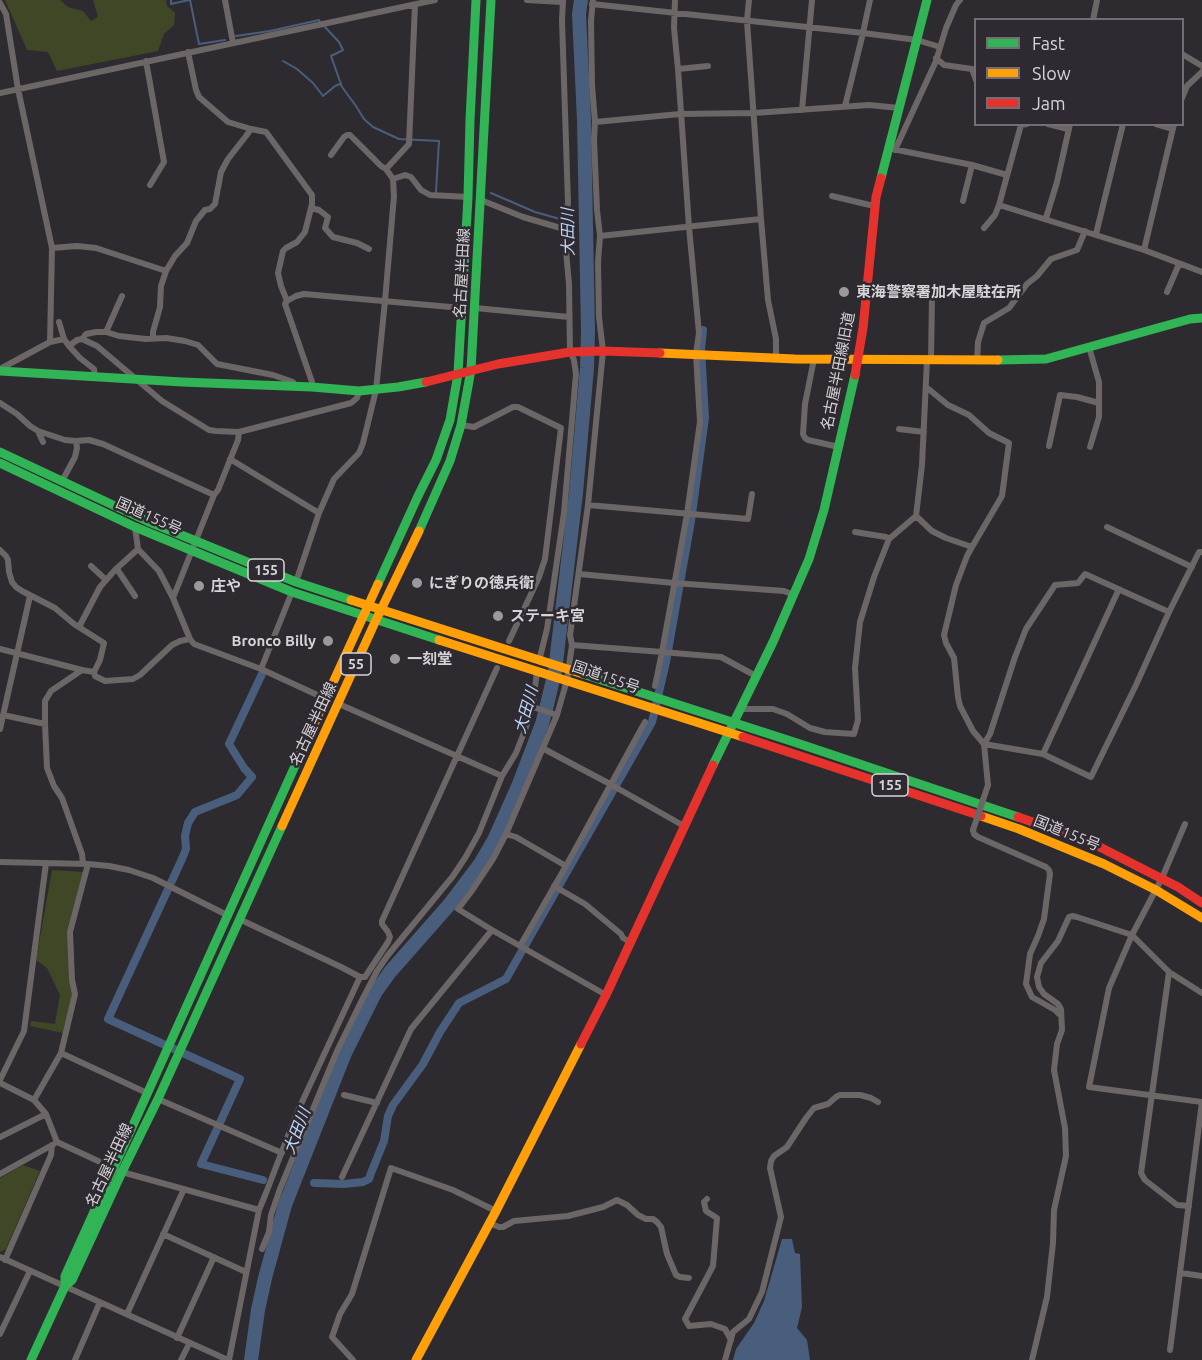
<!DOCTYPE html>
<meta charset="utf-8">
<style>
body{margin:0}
#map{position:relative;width:1202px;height:1360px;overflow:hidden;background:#2e2b30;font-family:Ubuntu,sans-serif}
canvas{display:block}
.legend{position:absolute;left:974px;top:18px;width:210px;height:108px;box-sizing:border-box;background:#2f2a31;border:2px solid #726e74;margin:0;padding:8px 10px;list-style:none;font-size:18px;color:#d7d4d8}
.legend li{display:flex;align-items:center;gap:12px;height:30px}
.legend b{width:30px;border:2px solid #726e74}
</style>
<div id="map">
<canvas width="1202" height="1360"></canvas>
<ul class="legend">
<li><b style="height:8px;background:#30b455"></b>Fast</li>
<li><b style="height:8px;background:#ff9f0a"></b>Slow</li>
<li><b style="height:8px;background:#e5322d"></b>Jam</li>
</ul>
</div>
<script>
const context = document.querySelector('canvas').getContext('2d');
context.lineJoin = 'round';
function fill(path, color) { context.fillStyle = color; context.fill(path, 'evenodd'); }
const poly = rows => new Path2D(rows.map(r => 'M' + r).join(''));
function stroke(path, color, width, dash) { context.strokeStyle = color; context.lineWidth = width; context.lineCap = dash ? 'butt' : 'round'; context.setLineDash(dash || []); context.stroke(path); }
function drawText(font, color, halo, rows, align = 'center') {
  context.font = font + ' Ubuntu,"Noto Sans JP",sans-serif'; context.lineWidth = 5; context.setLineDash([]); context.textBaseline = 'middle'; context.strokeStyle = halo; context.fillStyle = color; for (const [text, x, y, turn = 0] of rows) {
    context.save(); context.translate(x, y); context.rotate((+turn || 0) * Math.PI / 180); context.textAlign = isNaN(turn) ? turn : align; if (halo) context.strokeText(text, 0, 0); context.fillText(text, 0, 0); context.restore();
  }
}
fill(poly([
 [5,0,60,0,68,7,83,11,91,21,98,17,93,0,166,0,167,6,175,13,174,25,164,34,158,51,57,71,48,52,27,50],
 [52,870,84,872,68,932,72,995,63,1033,30,1026,31,1021,55,1024,60,995,47,968,36,960],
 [23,1165,40,1171,6,1249,0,1252,0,1178]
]), '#404726');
fill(poly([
 [782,1239,792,1239,795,1253,800,1254,802,1307,797,1328,807,1340,810,1360,733,1360,736,1349,754,1323,764,1301]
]), '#495e7c');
stroke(poly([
 [171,0,171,4,189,0],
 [190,0,199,44,225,40],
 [324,26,339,42,343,50,331,56,342,87,356,106,364,119,373,127,399,139,439,141,436,192],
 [236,36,270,31,319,20,320,22],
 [283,61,297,69,313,83,323,96,335,86,340,84],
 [491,193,535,212,560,219]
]), '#495e7c', 2);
stroke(poly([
 [262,674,229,744,244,768,252,777,237,795,195,812,188,823,185,836,186,849,182,859,108,1019,240,1079,201,1164,263,1180],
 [314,1183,344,1184,363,1182,369,1179,371,1173,384,1141,388,1116,393,1105,423,1064,440,1032,459,1003,506,979,652,722,666,662,691,521,705,418,701,349,703,330]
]), '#495e7c', 8);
stroke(poly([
 [251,1360,258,1310,265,1278,285,1205,345,1053,375,993,390,972,449,905,480,864,494,840,519,784,542,724,547,705,555,671,576,493,587,368,588,331,584,120,579,14,581,0]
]), '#495e7c', 14);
stroke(poly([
 [225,0,233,43],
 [527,0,562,2],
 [593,0,591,21,592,85,595,122,594,140,597,210,600,236,598,262,599,317,603,351,588,505,570,635,572,645,567,680,557,715,506,834,493,859,471,892,458,909,492,930,606,995],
 [749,0,747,21,761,219,768,300,776,339,776,359],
 [0,3,6,14,18,89,52,248,50,342],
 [592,4,863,33,917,40,940,47],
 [415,5,409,144,386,169,393,179,405,175,411,177,421,190,430,195,468,197],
 [1093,20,1097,0],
 [188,52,196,90,199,97,228,122,251,129],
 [1182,54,1202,66],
 [936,58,944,65,972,69,976,80],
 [146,61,164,162,150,185],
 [678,69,708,66],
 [0,93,435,0],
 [1182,98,1187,86,1202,72],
 [845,106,863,33,870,0],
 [802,110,812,0],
 [595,122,680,114,754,113,869,105,899,108],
 [1027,124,1021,125,999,205,1144,250,1202,272],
 [1048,124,1068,129],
 [1156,124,1173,129],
 [893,149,972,165,1007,175],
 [895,150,936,61,946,28,956,5,960,0],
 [331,155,344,137,347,135,350,135,381,166,386,169],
 [832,196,874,206],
 [481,200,523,217,564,229],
 [963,201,972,165],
 [311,208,319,210,328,217,325,228,333,237,357,243,369,249],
 [1046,218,1057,182,1070,124],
 [984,228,995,215,999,205],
 [1096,234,1123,124],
 [600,236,761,219],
 [52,248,77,246,96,248,166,271],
 [1144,250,1174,124],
 [1167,292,1179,264],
 [920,296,932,297,931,360],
 [287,301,296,296,304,294,462,308],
 [475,308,569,317],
 [59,322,64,339,69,346,80,358,94,369,95,376],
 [106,332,122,296],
 [153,338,153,332,160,307,161,286,166,271,175,256,187,243,196,221,205,210,210,209,215,204,221,172,228,159,246,136,251,129,266,132,312,195,312,204,305,232,297,242,286,248,283,251,278,273,281,286,287,301,285,304,312,382,312,387],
 [82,339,97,346,162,401,209,430,216,431,239,432,351,403,357,398,359,391],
 [69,346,77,340,82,339,86,334,96,332,106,332,119,336,146,339,166,338,185,341,198,345,217,364,273,375,293,382,295,387],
 [1089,347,1099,382,1099,417,1090,447],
 [814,359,805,404,803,434,805,438,808,440,839,447],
 [977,361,978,342,984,323,1009,308,1027,284,1037,276,1051,259,1077,250,1085,231],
 [0,369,50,342,64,339],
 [926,387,948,405,969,415,989,433,1009,443,1002,496,972,547],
 [0,403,17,414,30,426,38,431,65,440,76,441,89,440,103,444,214,495],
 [461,425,474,427,513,407,518,407,561,428,545,559,539,577,509,641],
 [899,429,924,432],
 [38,431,43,442],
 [1049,446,1060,395,1077,397,1099,403],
 [230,459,319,513],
 [62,481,75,457,77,448,76,441],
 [588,505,748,519,752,494],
 [916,516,932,531,946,538,972,547,967,556,956,585,944,635,946,643,954,658,958,697,960,706,973,731,984,744,988,785],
 [135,527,138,549,159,571,173,598,190,639,194,644,261,669,326,699],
 [1107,527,1192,567],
 [855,532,886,537,889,539],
 [0,550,6,556,8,560,9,572,12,582,16,587,22,591,55,608,74,624,104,643,100,660,94,672,82,670,51,691,45,701,45,724,47,768,54,786,62,798,82,854,83,864],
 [91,566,106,580],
 [117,569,135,596],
 [579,574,674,583,784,591,794,595],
 [296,582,319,513,334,479,359,453,363,443,366,431,376,390,385,301,394,196,393,179],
 [173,598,214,495,218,490,238,440,239,432],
 [79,627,100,587,115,570,138,549],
 [572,645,662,652,687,514,700,422,696,354,699,333,689,227,678,69,674,28,675,0],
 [0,649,82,670],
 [539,661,547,629,564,513,576,374,574,360,570,352,569,284,564,229,568,203,562,20,563,0],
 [261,669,292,592],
 [94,672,95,676,105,681,133,679,140,675,172,645,180,641,190,639],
 [655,686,662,652,721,657,756,676],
 [339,704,502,776],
 [536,708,557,715],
 [741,709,773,709,787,714,810,728,825,732,854,734,858,720,855,668,860,622,874,577,889,539,916,516,922,465,927,360],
 [3,715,45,724],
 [0,729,30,596],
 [984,744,1043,754,1091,777,1136,685,1169,612,1199,552,1202,552],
 [984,744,990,734,1015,657,1026,629,1055,585,1078,583,1085,574,1169,612],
 [544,749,610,784,684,826],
 [1043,754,1119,589],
 [1185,824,1162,878,1132,935,1109,988,1089,1087,1202,1102],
 [973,830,974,834,978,837,1046,867,1049,870,1050,874,1044,919,1038,936,1030,954,1026,984,1032,997,1055,1010,1061,1016],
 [506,834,516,837,566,866],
 [0,862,88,864,109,866,129,870,153,878,229,916],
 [88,864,70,932,72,980,75,994,61,1053,34,1100,46,1114,57,1142,122,1172,259,1210],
 [554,886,585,904,621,934,623,938,630,942],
 [239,919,341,967,360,977],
 [520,946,566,866,645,722],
 [1169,972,1141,1173,1145,1180,1177,1205,1189,1206],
 [61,1053,147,1093],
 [0,1080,24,1031,46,863],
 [0,1083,34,1100],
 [344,1095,377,1103],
 [158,1099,282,1153],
 [0,1137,46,1114],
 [0,1174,54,1144],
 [342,1177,411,1029,492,930],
 [707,1199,704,1202,706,1211,717,1218,713,1266,685,1319,689,1326,711,1324,725,1329,731,1340],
 [489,1223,499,1227,503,1227,514,1221,568,1216,603,1207,617,1200,627,1205,638,1215,646,1219,653,1219,657,1222,661,1227,667,1254,676,1275,680,1277,689,1278],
 [163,1234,246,1272],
 [262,1249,269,1232,271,1215,280,1189,337,1051,361,1002,377,971,388,955,453,876,465,858,479,833,502,776,516,753,525,730,533,704,537,671],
 [0,1257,228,1360],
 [5,1260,51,1155,52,1145],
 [1181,1273,1202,1276],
 [127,1314,184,1189],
 [0,1334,30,1271],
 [177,1338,214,1257],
 [1170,1350,1202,1102],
 [75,1360,100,1302],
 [181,1360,189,1344],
 [229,1360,259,1210,266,1193,296,1115,360,977,365,977,388,942,390,937,388,932,382,924,382,921,497,668],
 [353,1360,332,1337,340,1314,352,1294,391,1168,453,1190,496,1211],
 [725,1360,733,1332,749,1319,762,1292,781,1217,770,1168,771,1161,774,1156,787,1147,806,1118,814,1108,828,1104,836,1097,840,1095,860,1095,871,1098,878,1102],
 [1032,1360,1047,1297,1053,1243,1054,1210,1066,1156,1065,1128,1054,1070,1057,1044,1062,1030,1061,1009,1058,1004,1044,994,1039,987,1037,977,1041,963,1058,941,1069,917,1072,916,1077,917,1132,935,1169,972,1202,993]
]), '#6c6666', 6);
stroke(poly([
 [881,178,927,0],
 [998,360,1046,359,1190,319,1202,318],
 [0,371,182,382,312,387,359,391,398,387,426,382],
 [0,452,147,521,296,582,351,600],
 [0,463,135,527,292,592,439,640],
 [419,531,450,461,461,425,471,370,491,0],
 [378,584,418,496,436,460,450,420,458,374,468,197,470,120,476,0],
 [583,674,797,743,1018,817],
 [713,765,773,642,809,559,824,510,855,375],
 [65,1286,72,1280,122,1172,158,1099,282,826],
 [31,1360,65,1286,65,1276,299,757]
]), '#30b455', 9);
stroke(poly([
 [660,353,795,359,998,360],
 [351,600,583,674],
 [439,640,743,737],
 [299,757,378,584],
 [981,816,1019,829,1104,864,1156,890,1202,918],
 [282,826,376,620,419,531],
 [416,1360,496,1211,581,1044]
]), '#ff9f0a', 9);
stroke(poly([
 [855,375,863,328,876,197,881,178],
 [426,382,498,364,570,352,603,351,660,353],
 [743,737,981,816],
 [1018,817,1088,841,1178,887,1202,903],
 [581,1044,606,995,713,765]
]), '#e5322d', 9);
stroke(poly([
 [973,830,988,785]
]), '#6c6666', 6);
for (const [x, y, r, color] of [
 [844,292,6,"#9c999d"],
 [417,583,6,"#9c999d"],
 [199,586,6,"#9c999d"],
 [498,616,6,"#9c999d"],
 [328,641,6,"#9c999d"],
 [395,659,6,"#9c999d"]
]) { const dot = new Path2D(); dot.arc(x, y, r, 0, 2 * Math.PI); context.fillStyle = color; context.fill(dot); stroke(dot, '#2f2a31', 2); }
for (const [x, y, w] of [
 [266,570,36],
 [356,664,30],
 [890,785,36]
]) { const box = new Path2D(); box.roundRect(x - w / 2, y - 11, w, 22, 4.5); context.fillStyle = '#2f2a31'; context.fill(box); stroke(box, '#d7d4d8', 1.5); }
drawText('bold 14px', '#d7d4d8', null, [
 ["155",266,570],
 ["55",356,664],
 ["155",890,785]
]);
drawText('15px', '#d7d4d8', '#2f2a31', [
 ["名古屋半田線",462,273,-87],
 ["名古屋半田線旧道",838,371,-79],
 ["国道155号",149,516,24],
 ["国道155号",606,677,19],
 ["名古屋半田線",313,724,-65],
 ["国道155号",1067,833,22],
 ["名古屋半田線",109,1165,-65]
]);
drawText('bold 15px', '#d7d4d8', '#2f2a31', [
 ["東海警察署加木屋駐在所",856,292],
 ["にぎりの徳兵衛",429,583],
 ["庄や",211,586],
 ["ステーキ宮",510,616],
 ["Bronco Billy",316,641,"right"],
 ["一刻堂",407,659]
], 'left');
drawText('italic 16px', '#bfd7f9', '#2f2a31', [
 ["大田川",568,232,-91],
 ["大田川",526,710,-74],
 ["大田川",297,1131,-69]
]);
</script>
